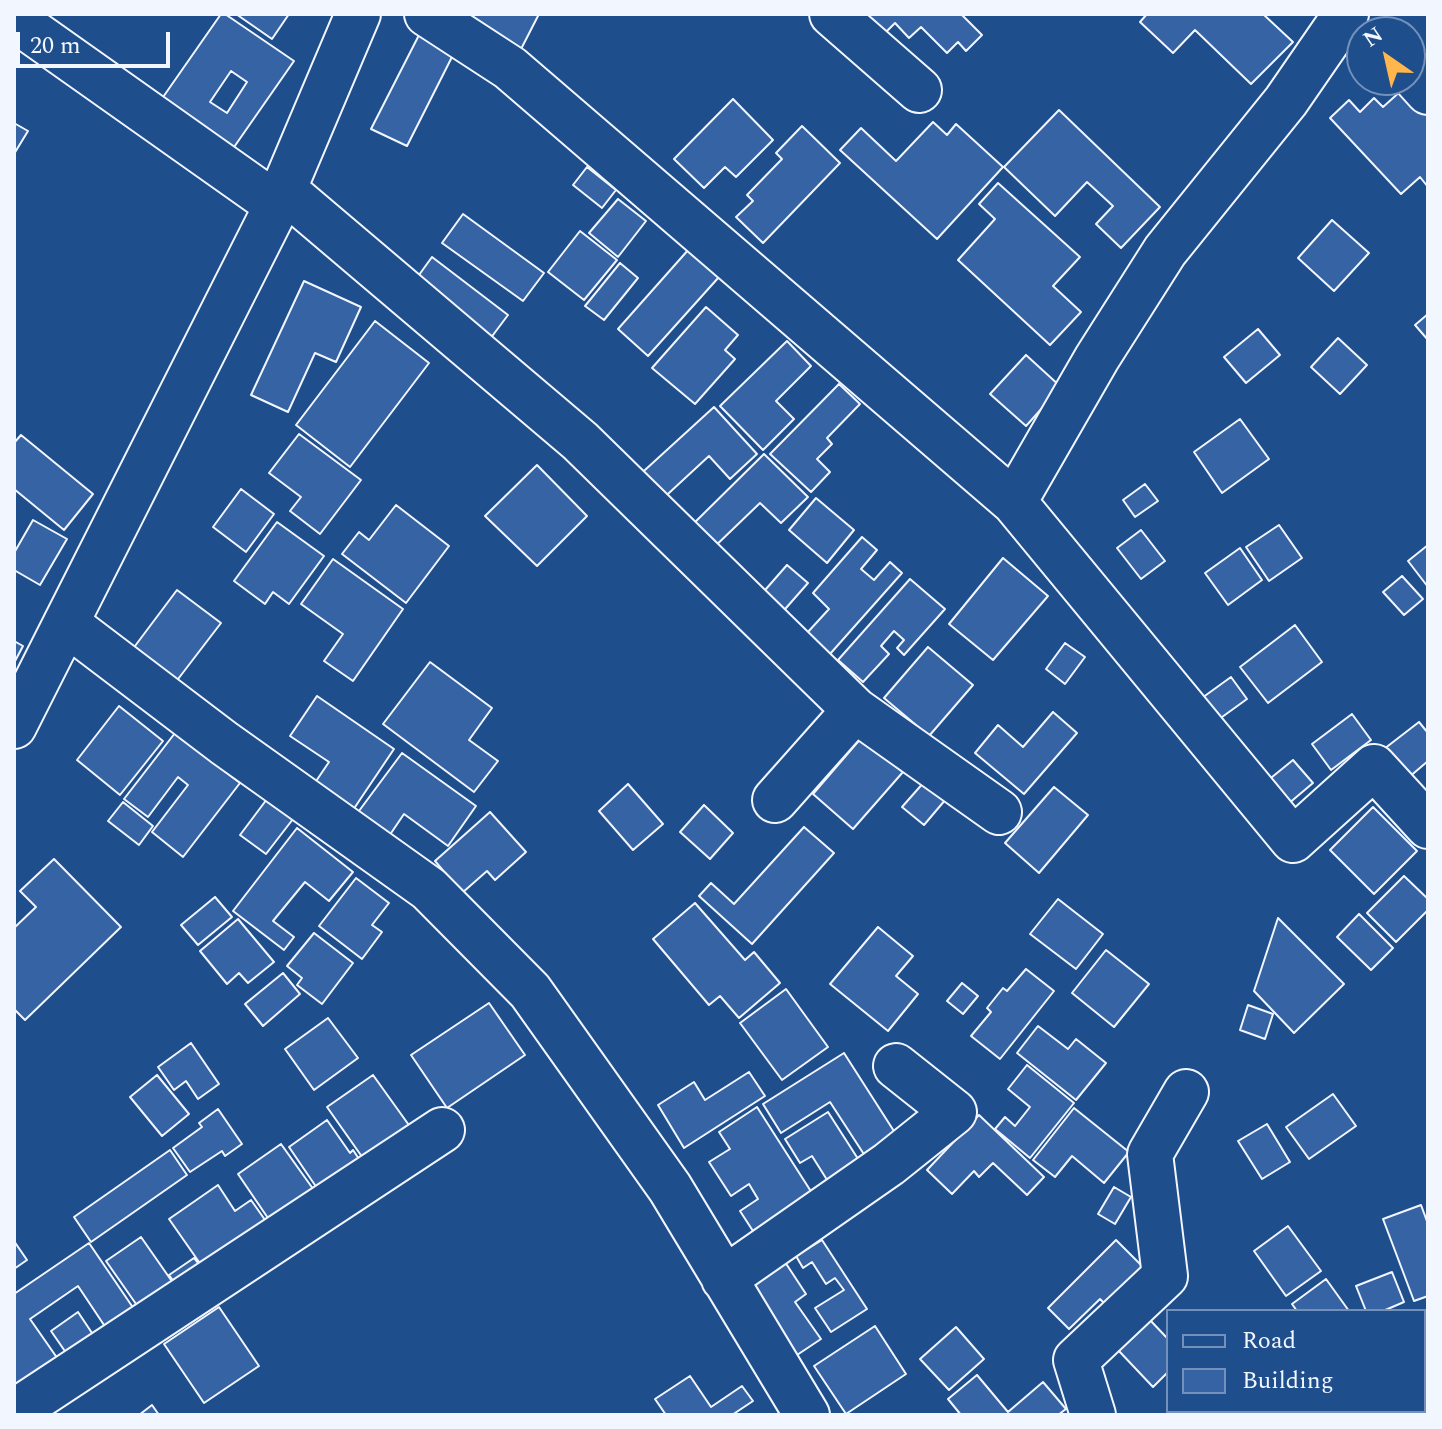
<!DOCTYPE html>
<style>
body{margin:0}
#map{position:relative;width:1442px;height:1429px;overflow:hidden;background:#1f4e8c;font-family:Spectral,serif}
canvas{display:block}
.frame{position:absolute;inset:0;border:16px solid #f2f6ff;pointer-events:none}
.legend{position:absolute;left:1166px;top:1309px;width:260px;height:104px;box-sizing:border-box;background:#1f4e8c;border:2px solid #7391ba;margin:0;padding:10px 14px;list-style:none;font-size:24px;color:#f2f6ff}
.legend li{display:flex;align-items:center;gap:16px;height:40px}
.legend b{width:40px;border:2px solid #7391ba}
.north{position:absolute;left:1346px;top:16px;width:80px;height:80px;box-sizing:border-box;background:#1f4e8c;border:2px solid #7391ba;border-radius:50%;rotate:326deg;font-size:22px;font-weight:700;line-height:32px;text-align:center;color:#f2f6ff}
.north::after{content:'';display:block;margin:auto;width:28px;height:36px;background:#ffb74d;clip-path:polygon(50% 0,100% 100%,50% 72%,0 100%)}
.scale{position:absolute;left:16px;top:32px;width:154px;height:36px;box-sizing:border-box;border:4px solid #f2f6ff;border-top:0;padding-left:10px;font-size:24px;line-height:28px;white-space:nowrap;color:#f2f6ff;-webkit-text-stroke:6px #1f4e8c;paint-order:stroke}
</style>
<div id="map">
<canvas width="1442" height="1429"></canvas>
<div class="frame"></div>
<ul class="legend">
<li><b style="height:10px;background:#1f4e8c"></b>Road</li>
<li><b style="height:22px;background:#3563a3"></b>Building</li>
</ul>
<div class="north">N</div>
<div class="scale">20 m</div>
</div>
<script>
const context = document.querySelector('canvas').getContext('2d');
context.lineJoin = 'round';
function fill(path, color) { context.fillStyle = color; context.fill(path, 'evenodd'); }
const poly = rows => new Path2D(rows.map(r => 'M' + r).join(''));
function stroke(path, color, width, dash) { context.strokeStyle = color; context.lineWidth = width; context.lineCap = dash ? 'butt' : 'round'; context.setLineDash(dash || []); context.stroke(path); }
const building = poly([
 [221,14,225,14,294,61,232,150,161,100,221,14],
 [231,71,247,82,227,113,210,102,231,71],
 [236,14,289,14,272,39,236,14],
 [469,14,539,14,519,53,464,25,469,14],
 [856,14,961,14,982,35,966,51,958,42,947,53,921,27,909,38,895,23,880,38,856,14],
 [1147,14,1263,14,1293,42,1251,84,1195,30,1173,53,1140,22,1147,14],
 [419,35,454,53,407,146,371,129,419,35],
 [1403,89,1428,116,1428,187,1420,177,1401,194,1330,118,1349,100,1360,112,1374,98,1383,107,1403,89],
 [733,99,773,140,736,177,725,167,704,188,674,159,733,99],
 [1059,110,1160,207,1121,248,1096,224,1113,206,1087,182,1055,216,1004,167,1059,110],
 [933,122,947,135,956,124,1003,167,937,239,840,150,861,128,896,161,933,122],
 [14,123,28,131,14,154,14,123],
 [802,126,840,163,763,243,736,217,753,201,747,195,782,159,776,153,802,126],
 [587,167,616,190,602,208,573,185,587,167],
 [998,183,1080,257,1053,286,1081,312,1050,345,958,260,995,219,979,204,998,183],
 [618,199,646,221,618,257,589,233,618,199],
 [463,214,544,273,523,301,442,243,463,214],
 [1332,220,1369,253,1334,291,1298,258,1332,220],
 [580,231,617,260,584,300,548,272,580,231],
 [689,249,719,277,648,356,618,329,689,249],
 [432,257,508,315,487,343,411,286,432,257],
 [620,263,638,278,604,320,585,306,620,263],
 [304,281,361,307,336,362,315,353,288,412,251,395,304,281],
 [706,307,738,335,725,350,735,359,695,404,652,368,706,307],
 [1428,314,1428,340,1415,325,1428,314],
 [375,321,429,363,350,467,296,425,375,321],
 [1258,329,1280,355,1246,383,1224,357,1258,329],
 [1338,338,1367,365,1340,394,1311,367,1338,338],
 [787,341,811,366,776,401,794,419,763,450,720,406,787,341],
 [1026,355,1061,387,1026,426,990,394,1026,355],
 [839,384,860,404,827,438,832,444,817,459,830,472,811,492,770,454,839,384],
 [714,407,757,454,730,479,709,456,656,505,634,480,714,407],
 [1240,419,1269,459,1222,493,1194,452,1240,419],
 [299,434,361,480,320,534,290,511,301,497,269,473,299,434],
 [21,435,93,494,64,530,14,489,14,443,21,435],
 [764,454,808,497,781,523,760,503,707,554,685,532,764,454],
 [537,465,587,516,537,566,485,516,537,465],
 [1145,484,1158,501,1135,517,1123,500,1145,484],
 [241,489,274,514,246,552,213,527,241,489],
 [816,498,854,530,827,563,789,530,816,498],
 [396,505,449,546,406,603,342,554,359,532,369,540,396,505],
 [33,520,67,539,40,585,14,570,14,553,33,520],
 [277,522,324,556,289,604,273,592,265,604,234,581,277,522],
 [1279,525,1302,558,1269,581,1246,547,1279,525],
 [1141,530,1165,561,1141,579,1117,548,1141,530],
 [862,537,877,550,861,569,874,580,890,562,902,573,830,654,807,633,829,609,813,593,862,537],
 [1428,545,1428,587,1408,561,1428,545],
 [1240,548,1262,580,1228,605,1205,573,1240,548],
 [1003,558,1048,596,993,660,949,624,1003,558],
 [333,559,403,609,353,681,324,661,343,634,301,604,333,559],
 [787,565,808,583,779,616,759,597,787,565],
 [1402,576,1423,599,1404,615,1383,592,1402,576],
 [910,579,945,609,904,655,897,648,904,640,894,631,881,646,889,654,863,682,838,660,910,579],
 [177,590,221,623,175,683,132,650,177,590],
 [1295,625,1322,662,1268,703,1240,667,1295,625],
 [14,641,23,646,14,663,14,641],
 [1065,643,1085,657,1065,684,1046,669,1065,643],
 [928,647,973,685,929,736,884,698,928,647],
 [430,662,492,708,469,740,498,761,474,792,383,724,430,662],
 [1231,677,1247,699,1211,725,1195,703,1231,677],
 [317,696,394,749,349,816,310,790,329,762,290,736,317,696],
 [119,706,163,741,120,795,77,760,119,706],
 [1053,712,1077,733,1024,794,975,753,998,725,1023,747,1053,712],
 [1352,714,1371,740,1331,770,1312,744,1352,714],
 [1419,722,1428,733,1428,761,1408,778,1384,749,1419,722],
 [175,733,240,783,183,857,152,832,188,785,178,777,148,817,124,799,175,733],
 [862,737,902,752,892,763,903,772,853,829,813,794,862,737],
 [402,753,476,806,448,846,404,814,385,842,353,819,402,753],
 [1293,760,1313,783,1281,810,1261,786,1293,760],
 [925,781,946,799,924,825,902,807,925,781],
 [628,784,663,824,633,850,599,811,628,784],
 [1054,787,1088,815,1039,873,1005,843,1054,787],
 [267,799,293,819,266,854,240,835,267,799],
 [123,802,153,826,139,845,108,821,123,802],
 [704,805,733,833,710,859,680,832,704,805],
 [1373,807,1417,851,1374,894,1330,850,1373,807],
 [490,812,526,852,495,880,487,871,462,893,435,861,490,812],
 [804,827,834,853,752,944,699,896,711,883,734,904,804,827],
 [297,828,353,872,329,901,305,882,273,921,294,937,284,950,233,911,297,828],
 [54,859,121,927,25,1020,14,1009,14,928,36,907,20,891,54,859],
 [1404,876,1428,899,1428,910,1396,942,1367,913,1404,876],
 [356,878,389,903,372,925,382,932,362,959,319,926,356,878],
 [215,897,232,917,198,945,181,925,215,897],
 [1058,899,1103,934,1076,969,1030,934,1058,899],
 [695,903,745,960,754,952,780,983,739,1018,720,996,709,1005,653,939,695,903],
 [1359,914,1393,948,1371,970,1337,937,1359,914],
 [1278,918,1344,984,1294,1033,1254,991,1278,918],
 [238,919,274,962,248,983,239,973,227,984,200,951,238,919],
 [878,927,913,956,896,976,918,994,888,1031,830,984,878,927],
 [314,933,353,963,322,1004,297,985,302,978,287,966,314,933],
 [1106,950,1149,984,1114,1027,1072,993,1106,950],
 [1026,969,1054,991,1000,1059,971,1036,991,1012,987,1008,1003,988,1007,991,1026,969],
 [283,973,300,994,263,1026,245,1004,283,973],
 [962,983,978,996,963,1014,947,1001,962,983],
 [786,989,828,1047,782,1080,740,1023,786,989],
 [489,1003,525,1055,447,1108,411,1055,489,1003],
 [1248,1005,1273,1014,1265,1039,1240,1030,1248,1005],
 [328,1018,358,1058,314,1090,285,1049,328,1018],
 [1038,1026,1068,1049,1076,1039,1106,1063,1076,1100,1017,1053,1038,1026],
 [191,1043,219,1084,198,1099,186,1081,174,1090,158,1067,191,1043],
 [844,1053,899,1139,867,1159,830,1102,781,1133,763,1104,844,1053],
 [1027,1065,1074,1103,1030,1158,995,1129,1005,1117,1015,1126,1030,1107,1008,1089,1027,1065],
 [749,1072,765,1096,684,1148,658,1105,694,1082,705,1100,749,1072],
 [157,1075,189,1114,162,1136,130,1097,157,1075],
 [373,1075,411,1128,365,1161,327,1107,373,1075],
 [1333,1094,1356,1126,1309,1159,1286,1127,1333,1094],
 [757,1107,812,1193,753,1231,740,1211,758,1199,749,1184,731,1196,709,1162,730,1149,719,1132,757,1107],
 [1074,1108,1129,1152,1104,1183,1072,1156,1055,1177,1033,1160,1074,1108],
 [218,1109,242,1144,225,1156,222,1151,190,1172,173,1148,202,1127,199,1123,218,1109],
 [828,1112,860,1162,829,1183,812,1156,800,1163,785,1139,828,1112],
 [979,1115,1044,1177,1027,1195,993,1163,979,1177,974,1171,952,1194,927,1170,979,1115],
 [327,1120,350,1153,353,1150,361,1162,319,1191,289,1147,327,1120],
 [1267,1124,1290,1162,1262,1179,1238,1141,1267,1124],
 [281,1144,316,1193,272,1224,238,1174,281,1144],
 [170,1150,187,1175,91,1242,74,1217,170,1150],
 [218,1185,235,1211,251,1200,270,1227,206,1272,169,1219,218,1185],
 [1114,1187,1131,1197,1115,1224,1098,1214,1114,1187],
 [1421,1205,1428,1224,1428,1296,1414,1301,1383,1219,1421,1205],
 [1288,1226,1321,1271,1286,1296,1254,1251,1288,1226],
 [141,1237,178,1290,143,1314,106,1261,141,1237],
 [822,1240,867,1309,831,1332,815,1308,844,1290,835,1278,826,1284,812,1262,803,1268,796,1256,822,1240],
 [1116,1240,1149,1273,1112,1311,1100,1299,1069,1329,1048,1308,1116,1240],
 [14,1241,27,1260,14,1269,14,1241],
 [89,1243,136,1312,108,1331,78,1286,30,1319,60,1362,14,1394,14,1294,89,1243],
 [194,1258,205,1272,179,1289,169,1275,194,1258],
 [785,1262,806,1294,795,1302,821,1339,794,1357,747,1287,785,1262],
 [1392,1272,1404,1302,1383,1311,1366,1311,1356,1286,1392,1272],
 [1326,1279,1349,1311,1297,1311,1292,1304,1326,1279],
 [219,1307,259,1366,204,1403,164,1344,219,1307],
 [78,1312,96,1339,69,1357,51,1331,78,1312],
 [1149,1319,1168,1339,1168,1372,1153,1387,1118,1350,1149,1319],
 [875,1326,906,1374,846,1414,814,1366,875,1326],
 [956,1327,984,1359,949,1390,920,1359,956,1327],
 [977,1375,1008,1412,1043,1382,1066,1409,1058,1415,961,1415,948,1399,977,1375],
 [690,1376,711,1407,742,1386,753,1401,732,1415,666,1415,655,1399,690,1376],
 [152,1405,159,1415,139,1415,152,1405]
]);
fill(building, '#3563a3');
stroke(building, '#f2f6ff', 2);
const minor = poly([
 [427,14,510,68,1014,502,1293,840,1374,767,1428,826],
 [832,14,919,90],
 [14,19,277,205],
 [1410,72,1428,92],
 [283,189,580,441,855,710,999,812],
 [1014,502,1097,358,1165,251,1286,101,1346,14],
 [66,623,224,743,429,889,530,991,670,1188,807,1415],
 [14,726,277,205,358,14],
 [775,800,855,710],
 [724,1279,889,1164,954,1112,896,1066],
 [1248,1411,1251,1415],
 [14,1412,442,1130],
 [1093,1415,1076,1360,1165,1276,1150,1154,1186,1092]
]);
stroke(minor, '#f2f6ff', 48);
stroke(minor, '#1f4e8c', 44);
</script>
